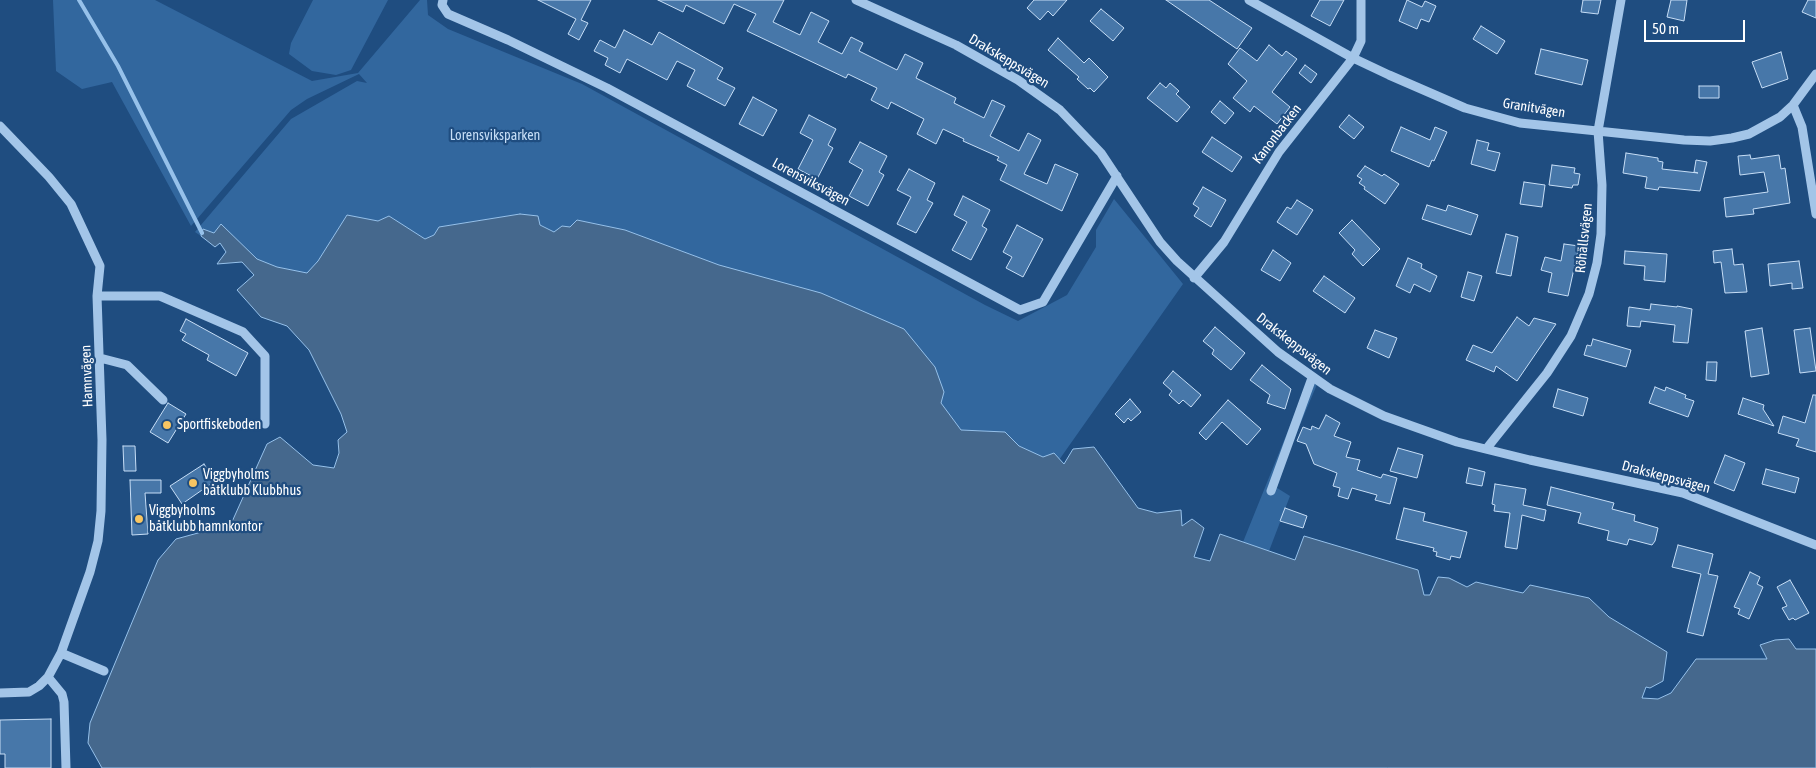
<!DOCTYPE html>
<meta charset="utf-8">
<style>
body{margin:0}
#map{position:relative;width:1816px;height:768px;overflow:hidden;background:#1f4d80;font-family:"Asap Condensed",sans-serif}
canvas{display:block}
.scale{position:absolute;left:1644px;top:20px;width:101px;height:22px;box-sizing:border-box;border:2px solid #fff;border-top:0;padding-left:6px;font-size:15px;line-height:18px;white-space:nowrap;color:#fff;-webkit-text-stroke:4px #1f4d80;paint-order:stroke}
</style>
<div id="map">
<canvas width="1816" height="768"></canvas>
<div class="scale">50 m</div>
</div>
<script>
const context = document.querySelector('canvas').getContext('2d');
context.lineJoin = 'round';
function fill(path, color) { context.fillStyle = color; context.fill(path, 'evenodd'); }
const poly = rows => new Path2D(rows.map(r => 'M' + r).join(''));
function stroke(path, color, width, dash) { context.strokeStyle = color; context.lineWidth = width; context.lineCap = dash ? 'butt' : 'round'; context.setLineDash(dash || []); context.stroke(path); }
function drawText(font, color, halo, rows, align = 'center') {
  context.font = font + ' "Asap Condensed",sans-serif'; context.lineWidth = 4.5; context.setLineDash([]); context.textBaseline = 'middle'; context.strokeStyle = halo; context.fillStyle = color; for (const [text, x, y, turn = 0] of rows) {
    context.save(); context.translate(x, y); context.rotate((+turn || 0) * Math.PI / 180); context.textAlign = isNaN(turn) ? turn : align; if (halo) context.strokeText(text, 0, 0); context.fillText(text, 0, 0); context.restore();
  }
}
fill(poly([
 [53,0,155,0,312,81,358,73,420,0,427,0,428,15,448,29,582,84,985,305,1018,321,1067,295,1096,247,1096,230,1114,199,1183,284,1059,460,1043,457,1019,446,1005,432,961,430,941,403,719,265,625,230,577,220,570,227,554,232,519,214,439,227,434,235,425,239,389,216,378,221,347,215,318,261,308,274,277,267,257,259,221,225,214,233,203,229,201,236,195,232,291,119,357,81,367,83,359,74,307,99,291,110,191,226,112,82,82,89,56,71],
 [313,0,388,0,351,70,336,75,312,71,289,54,291,43],
 [1310,376,1318,382,1274,486,1290,496,1269,551,1243,542]
]), '#32679e');
const water = poly([
 [520,214,538,216,540,225,554,232,562,226,570,227,577,220,625,230,719,265,821,293,904,329,935,367,944,392,941,403,961,430,1005,432,1019,446,1043,457,1054,453,1064,464,1073,449,1094,447,1138,508,1157,513,1181,510,1182,526,1192,519,1204,528,1194,557,1210,561,1220,534,1295,560,1304,536,1418,570,1424,595,1430,595,1438,577,1449,578,1467,587,1476,582,1523,593,1530,585,1589,598,1609,617,1667,652,1663,681,1650,688,1646,687,1642,698,1658,699,1671,693,1696,659,1767,659,1760,645,1775,640,1789,639,1796,649,1816,649,1816,768,102,768,88,743,90,723,158,560,176,539,231,524,267,444,280,437,313,465,334,468,339,453,338,440,347,432,341,414,309,350,287,326,261,317,237,290,254,275,242,262,217,264,226,252,220,243,215,247,201,236,203,229,214,233,221,224,257,259,277,267,307,273,318,261,347,215,378,221,389,216,425,239,434,235,439,227,520,214]
]);
fill(water, '#45688d');
stroke(water, '#96c1ea', 1);
stroke(poly([
 [79,0,118,66,202,233]
]), '#96c1ea', 4);
const building = poly([
 [538,0,591,0,581,20,588,23,579,40,568,34,576,19,538,0],
 [658,0,784,0,773,22,800,35,811,12,829,21,818,42,842,54,851,37,863,43,859,51,897,70,905,54,923,63,916,78,956,98,954,103,984,118,992,100,1005,106,990,136,1019,151,1028,133,1041,140,1024,174,1047,184,1055,164,1078,174,1062,211,1000,180,1007,165,997,160,999,157,963,141,964,139,943,129,936,144,917,134,924,119,891,102,888,109,871,100,877,88,848,74,846,78,747,31,756,14,734,4,724,24,686,5,683,12,658,0],
 [1034,0,1067,0,1053,16,1048,11,1040,20,1027,8,1034,0],
 [1166,0,1209,0,1252,28,1237,49,1166,0],
 [1320,0,1344,0,1330,26,1311,16,1320,0],
 [1407,0,1422,7,1425,1,1436,6,1429,22,1421,19,1417,29,1399,21,1407,0],
 [1583,0,1601,0,1598,14,1581,12,1583,0],
 [1671,0,1687,0,1684,21,1667,17,1671,0],
 [1808,0,1816,0,1816,18,1802,12,1808,0],
 [1101,9,1124,28,1113,41,1090,21,1101,9],
 [1481,26,1505,41,1497,54,1473,39,1481,26],
 [624,30,652,45,659,32,723,68,717,79,735,88,725,106,687,86,695,70,677,61,667,80,627,59,620,73,605,65,608,58,594,51,600,40,615,48,624,30],
 [1058,38,1084,63,1089,58,1108,77,1094,92,1090,88,1088,89,1077,79,1079,77,1048,50,1058,38],
 [1269,45,1282,56,1286,51,1297,59,1272,92,1290,107,1277,124,1254,106,1250,112,1233,98,1247,81,1228,64,1240,48,1257,61,1269,45],
 [1541,49,1588,60,1582,85,1535,74,1541,49],
 [1781,52,1788,79,1762,88,1752,62,1781,52],
 [1305,65,1317,74,1311,83,1299,73,1305,65],
 [1160,83,1166,88,1170,83,1179,91,1176,94,1190,107,1177,122,1147,98,1160,83],
 [1699,86,1719,86,1719,98,1699,98,1699,86],
 [753,97,777,110,763,136,739,124,753,97],
 [1220,101,1234,113,1225,124,1211,112,1220,101],
 [809,115,836,129,828,145,833,148,817,179,798,169,813,140,800,133,809,115],
 [1349,115,1364,127,1354,139,1339,127,1349,115],
 [1401,127,1430,140,1435,127,1447,132,1434,161,1432,160,1429,167,1391,151,1401,127],
 [1212,137,1242,157,1232,172,1202,152,1212,137],
 [1477,140,1489,143,1487,150,1500,153,1495,171,1471,164,1477,140],
 [860,142,887,156,879,172,884,175,868,206,849,196,863,170,849,162,860,142],
 [1626,153,1658,158,1658,161,1663,162,1662,169,1698,173,1694,172,1696,160,1707,162,1700,191,1659,187,1658,190,1645,188,1647,177,1623,173,1626,153],
 [1750,155,1751,159,1779,155,1781,169,1785,168,1790,203,1753,209,1754,214,1726,217,1724,198,1768,192,1764,172,1740,175,1738,156,1750,155],
 [1552,165,1575,168,1574,173,1580,174,1578,185,1573,185,1572,188,1549,185,1552,165],
 [1365,166,1382,176,1384,174,1399,184,1385,204,1364,189,1365,187,1359,183,1362,179,1357,176,1365,166],
 [909,169,935,183,927,200,933,203,916,233,897,224,911,197,897,190,909,169],
 [1524,182,1545,185,1542,207,1520,204,1524,182],
 [1203,187,1226,200,1211,227,1194,216,1199,208,1193,204,1203,187],
 [963,196,990,210,982,226,987,229,971,260,952,250,967,222,954,215,963,196],
 [1297,200,1313,210,1297,235,1277,222,1287,207,1291,209,1297,200],
 [1427,205,1446,211,1448,205,1478,215,1471,235,1422,219,1427,205],
 [1352,220,1380,249,1363,266,1352,254,1355,250,1339,233,1352,220],
 [1017,225,1043,239,1023,277,1006,268,1012,257,1003,252,1017,225],
 [1506,234,1518,237,1511,276,1496,273,1506,234],
 [1564,244,1579,246,1568,296,1548,292,1552,273,1541,270,1545,257,1561,261,1564,244],
 [1732,249,1734,265,1743,264,1747,292,1725,293,1721,262,1714,263,1713,251,1732,249],
 [1273,250,1291,263,1280,281,1261,270,1273,250],
 [1625,251,1667,254,1665,282,1644,280,1645,266,1624,264,1625,251],
 [1408,258,1422,264,1421,268,1437,276,1430,292,1414,284,1410,293,1396,286,1408,258],
 [1799,261,1803,288,1792,289,1792,283,1770,286,1768,264,1799,261],
 [1468,272,1482,276,1474,301,1461,297,1468,272],
 [1324,276,1355,298,1345,313,1313,291,1324,276],
 [1651,304,1677,307,1677,306,1692,309,1688,343,1673,342,1675,325,1641,321,1640,327,1627,326,1629,307,1650,310,1651,304],
 [1517,317,1529,326,1534,318,1556,324,1517,381,1496,366,1494,372,1466,360,1473,345,1492,353,1517,317],
 [186,319,248,353,236,376,207,360,209,355,182,340,186,334,180,331,186,319],
 [1215,327,1245,353,1231,370,1212,354,1214,350,1203,341,1215,327],
 [1762,328,1769,374,1751,377,1745,331,1762,328],
 [1810,328,1816,371,1800,373,1794,330,1810,328],
 [1375,330,1397,338,1389,358,1367,348,1375,330],
 [1593,339,1631,350,1626,367,1584,355,1587,345,1591,346,1593,339],
 [1707,362,1717,362,1716,381,1706,380,1707,362],
 [1262,365,1291,389,1285,409,1267,403,1270,395,1250,380,1262,365],
 [1173,371,1201,395,1191,407,1183,400,1179,404,1169,395,1172,391,1163,383,1173,371],
 [1655,387,1665,391,1666,387,1686,395,1685,398,1694,401,1688,417,1649,403,1655,387],
 [1558,389,1588,398,1583,416,1553,407,1558,389],
 [1813,395,1816,395,1816,452,1796,446,1799,439,1778,433,1783,416,1805,423,1813,395],
 [1743,398,1764,405,1763,409,1774,426,1738,414,1743,398],
 [1130,399,1141,412,1131,421,1128,418,1124,423,1115,414,1130,399],
 [1228,400,1261,429,1247,445,1222,422,1206,440,1199,433,1228,400],
 [168,403,186,414,168,443,150,432,168,403],
 [1326,415,1340,423,1334,436,1351,442,1346,457,1360,460,1357,470,1381,478,1383,474,1397,478,1390,504,1375,500,1377,495,1352,488,1348,499,1338,496,1340,488,1333,486,1337,473,1314,464,1306,444,1297,441,1303,427,1311,430,1312,426,1319,429,1326,415],
 [123,446,135,446,136,471,124,471,123,446],
 [1398,448,1423,455,1417,478,1390,471,1398,448],
 [1725,455,1745,463,1734,491,1714,483,1725,455],
 [204,464,215,481,182,504,170,486,204,464],
 [1469,468,1485,472,1482,486,1466,483,1469,468],
 [1766,469,1799,478,1795,493,1762,484,1766,469],
 [130,480,161,480,161,493,145,493,148,534,132,535,130,480],
 [1495,484,1526,489,1523,505,1546,510,1544,521,1522,515,1517,549,1505,547,1510,513,1494,511,1495,505,1492,504,1495,484],
 [1551,487,1614,503,1612,509,1635,515,1634,521,1658,528,1655,541,1652,545,1629,539,1627,545,1607,540,1609,531,1578,523,1581,513,1547,505,1551,487],
 [1285,508,1307,516,1303,528,1280,521,1285,508],
 [1404,508,1425,513,1423,521,1467,532,1460,558,1451,556,1450,560,1436,556,1437,552,1433,551,1434,548,1396,539,1404,508],
 [1678,545,1713,554,1708,574,1718,576,1703,636,1687,632,1701,574,1672,567,1678,545],
 [1750,572,1760,577,1757,584,1763,587,1749,619,1738,614,1740,609,1734,607,1750,572],
 [1790,580,1809,613,1795,620,1793,618,1789,620,1782,608,1787,606,1777,587,1790,580],
 [51,719,51,768,5,768,5,754,0,754,0,720,51,719]
]);
fill(building, '#4777a9');
stroke(building, '#c7def6', 1);
stroke(poly([
 [443,0,442,5,448,14,508,40,607,88,1020,310,1043,302,1117,176],
 [856,0,956,45,1018,80,1060,110,1101,153,1160,242,1177,261,1278,352,1330,389,1384,416,1457,442,1530,460,1683,493,1816,545],
 [1249,0,1353,58,1389,75,1465,108,1520,123,1684,140,1710,141,1732,138,1749,134,1780,117,1793,105,1816,74],
 [1793,105,1802,127,1816,214],
 [0,126,49,177,71,204,100,266,97,296,102,440,101,511,98,541,90,572,61,653,48,677,39,686,29,692,0,693],
 [1194,278,1224,242,1279,152,1353,58,1361,41,1361,0],
 [97,296,160,296,243,332,265,356,265,424],
 [100,358,127,365,163,400],
 [1487,448,1547,373,1571,336,1589,294,1597,263,1601,234,1602,185,1598,131,1621,0],
 [1271,491,1312,378],
 [61,653,104,671],
 [48,677,62,694,64,702,66,768]
]), '#a3c5e8', 9);
for (const [x, y, r, color] of [
 [167,425,5,"#f7c562"],
 [193,483,5,"#f7c562"],
 [139,519,5,"#f7c562"]
]) { const dot = new Path2D(); dot.arc(x, y, r, 0, 2 * Math.PI); context.fillStyle = color; context.fill(dot); stroke(dot, '#1f4d80', 2); }
drawText('14px', '#fff', '#1f4d80', [
 ["Drakskeppsvägen",1009,61,31],
 ["Granitvägen",1534,108,9],
 ["Kanonbacken",1277,134,-53],
 ["Lorensviksvägen",811,182,28],
 ["Röhällsvägen",1584,238,-84],
 ["Drakskeppsvägen",1294,344,38],
 ["Hamnvägen",87,376,-92],
 ["Drakskeppsvägen",1666,477,15]
]);
drawText('14px', '#c7def6', '#1f4d80', [
 ["Lorensviksparken",495,136]
]);
drawText('14px', '#fff', '#1f4d80', [
 ["Sportfiskeboden",177,425],
 ["Viggbyholms",203,475],
 ["båtklubb Klubbhus",203,491],
 ["Viggbyholms",149,511],
 ["båtklubb hamnkontor",149,527]
], 'left');
</script>
